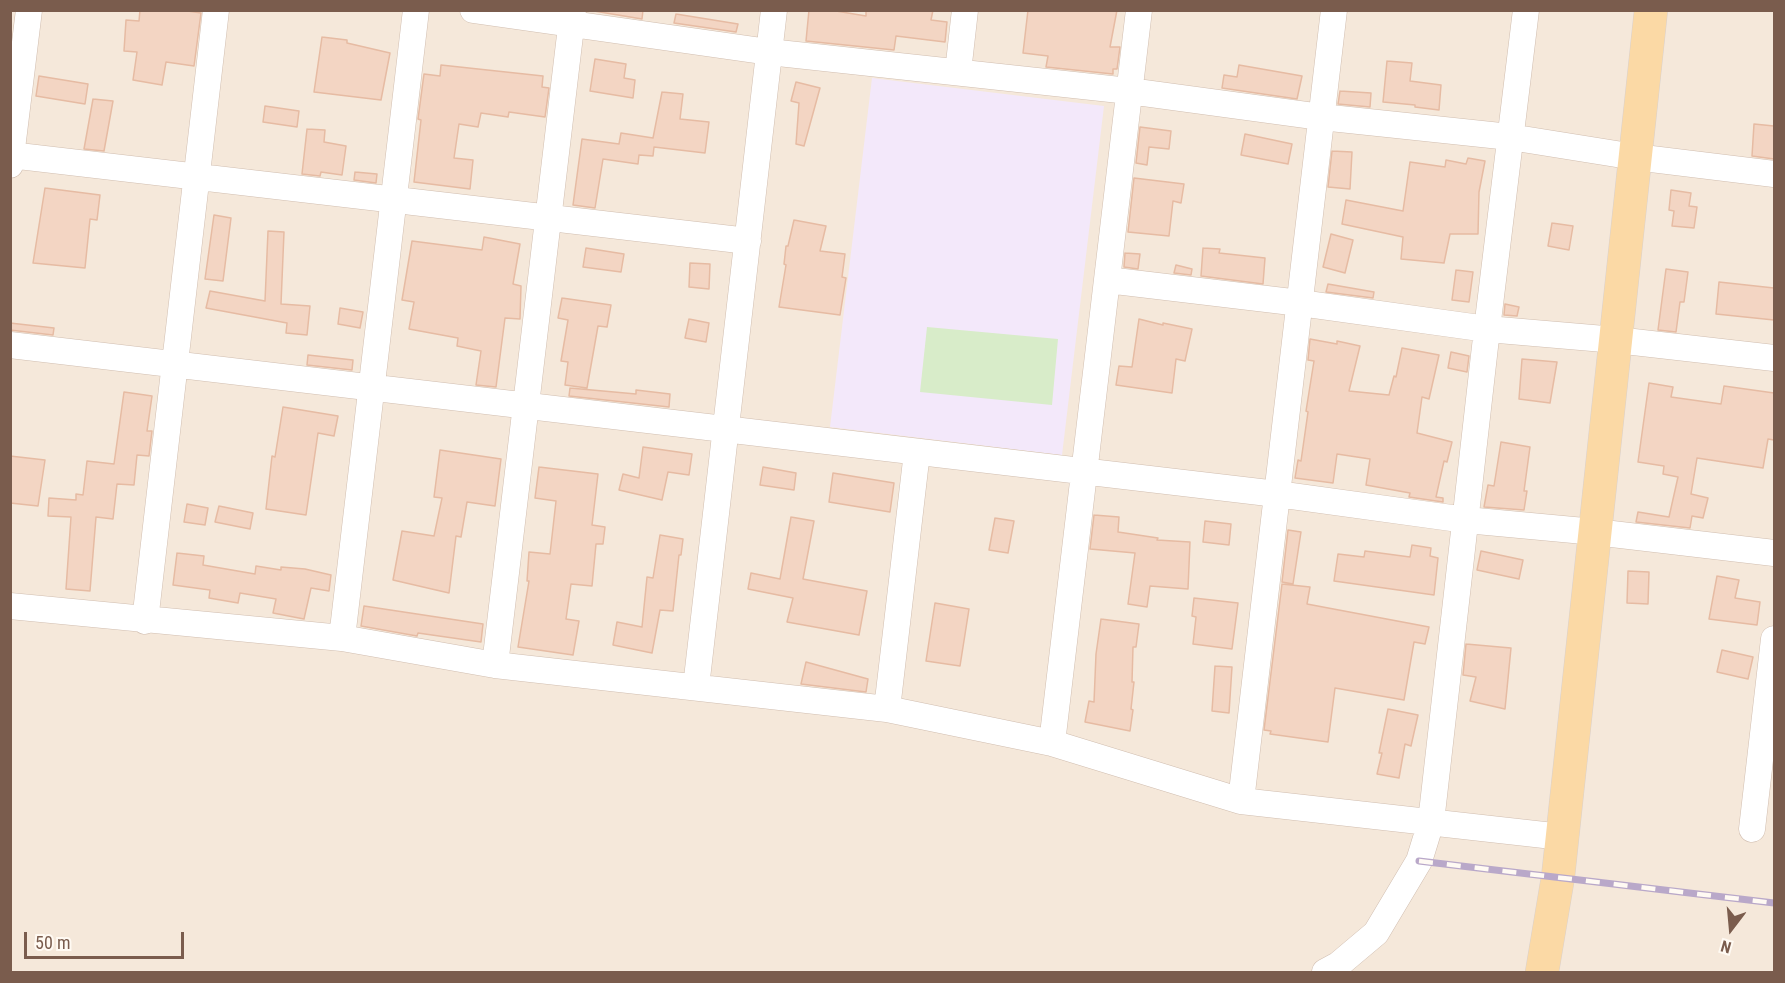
<!DOCTYPE html>
<style>
body{margin:0}
#map{position:relative;width:1785px;height:983px;overflow:hidden;background:#fdf6ec;font-family:"Roboto Condensed",sans-serif}
canvas{display:block}
.frame{position:absolute;inset:0;border:12px solid #7a5c4d;pointer-events:none}
.north{position:absolute;left:1701px;top:899px;width:60px;height:60px;-webkit-text-stroke:4px #fffaf3;paint-order:stroke;rotate:196deg;font-size:16px;font-weight:700;line-height:24px;text-align:center;color:#7a5c4d}
.north::after{content:'';display:block;margin:auto;width:21px;height:27px;background:#7a5c4d;clip-path:polygon(50% 0,100% 100%,50% 72%,0 100%)}
.scale{position:absolute;left:24px;top:932px;width:160px;height:27px;box-sizing:border-box;border:3px solid #7a5c4d;border-top:0;padding-left:8px;font-size:18px;line-height:21px;white-space:nowrap;color:#7a5c4d;-webkit-text-stroke:4px #fffaf3;paint-order:stroke}
</style>
<div id="map">
<canvas width="1785" height="983"></canvas>
<div class="frame"></div>
<div class="north">N</div>
<div class="scale">50 m</div>
</div>
<script>
const context = document.querySelector('canvas').getContext('2d');
context.lineJoin = 'round';
function fill(path, color) { context.fillStyle = color; context.fill(path, 'evenodd'); }
const poly = rows => new Path2D(rows.map(r => 'M' + r).join(''));
function stroke(path, color, width, dash) { context.strokeStyle = color; context.lineWidth = width; context.lineCap = dash ? 'butt' : 'round'; context.setLineDash(dash || []); context.stroke(path); }
fill(poly([
 [11,11,1774,11,1774,972,11,972]
]), '#f5e8da');
fill(poly([
 [872,78,1104,106,1062,455,830,427]
]), '#f3e8fa');
fill(poly([
 [927,327,1058,339,1052,405,920,392]
]), '#d8ecc9');
const building = poly([
 [140,10,181,10,201,13,194,66,166,62,162,85,133,80,137,52,124,51,126,20,139,21,140,10],
 [588,10,643,10,642,19,588,10],
 [809,10,830,10,866,16,866,10,933,10,931,20,947,22,945,42,896,36,894,50,806,41,809,10],
 [1028,10,1117,10,1110,47,1120,47,1117,69,1113,69,1113,74,1046,67,1048,56,1023,53,1028,10],
 [676,14,738,24,736,32,674,23,676,14],
 [322,37,347,40,347,43,390,53,381,100,314,92,322,37],
 [595,59,626,64,624,78,635,80,633,98,590,91,595,59],
 [1387,61,1412,63,1410,81,1441,85,1439,110,1415,107,1415,105,1383,102,1387,61],
 [441,65,543,76,542,87,549,88,545,117,509,112,508,117,481,113,478,127,459,124,454,158,473,160,470,189,414,182,421,120,418,119,424,74,440,76,441,65],
 [1239,65,1302,76,1297,99,1222,88,1224,75,1237,77,1239,65],
 [39,76,88,84,85,104,36,96,39,76],
 [796,82,820,88,804,146,796,144,799,103,791,101,796,82],
 [1340,91,1371,93,1370,107,1338,104,1340,91],
 [662,92,683,94,680,119,709,122,705,153,654,147,653,156,639,155,638,164,603,159,595,208,573,205,582,139,619,144,621,133,653,138,662,92],
 [93,99,113,101,104,151,84,149,93,99],
 [265,106,299,111,297,127,263,122,265,106],
 [1754,124,1774,126,1774,159,1752,156,1754,124],
 [1140,127,1171,131,1169,149,1149,147,1147,165,1136,163,1140,127],
 [307,129,325,130,324,142,346,146,342,175,321,172,320,176,302,174,307,129],
 [1245,134,1292,144,1288,164,1241,155,1245,134],
 [1332,151,1352,152,1350,189,1328,187,1332,151],
 [1468,158,1485,161,1479,192,1478,234,1450,234,1444,263,1401,259,1403,237,1342,224,1346,200,1403,211,1410,162,1445,167,1446,160,1466,164,1468,158],
 [355,172,377,174,376,183,354,180,355,172],
 [1134,178,1184,184,1181,203,1173,201,1169,236,1128,232,1134,178],
 [45,188,100,195,97,220,90,219,85,268,33,263,45,188],
 [1671,190,1691,193,1689,206,1697,207,1694,228,1672,226,1674,211,1669,210,1671,190],
 [214,215,231,218,223,281,205,279,214,215],
 [794,220,826,226,820,251,845,254,842,277,846,278,840,315,779,307,786,265,784,264,786,246,788,246,794,220],
 [1552,223,1573,226,1569,250,1548,246,1552,223],
 [268,231,284,232,281,304,310,306,307,335,286,333,287,323,206,308,210,291,265,301,268,231],
 [1331,234,1353,240,1345,273,1323,267,1331,234],
 [484,237,520,244,513,284,521,286,520,319,505,318,496,387,476,385,481,351,457,346,458,338,409,329,414,302,402,300,412,241,482,250,484,237],
 [586,248,624,254,621,272,583,267,586,248],
 [1203,248,1220,249,1219,253,1265,258,1263,284,1201,276,1203,248],
 [1125,253,1140,254,1138,269,1124,267,1125,253],
 [690,263,710,264,709,289,689,287,690,263],
 [1176,265,1192,269,1191,275,1174,273,1176,265],
 [1666,269,1688,272,1684,302,1680,302,1676,332,1658,330,1666,269],
 [1456,270,1473,272,1469,302,1452,300,1456,270],
 [1719,282,1774,288,1774,320,1716,314,1719,282],
 [1328,284,1374,292,1373,298,1326,292,1328,284],
 [562,298,611,305,607,327,598,326,587,388,565,385,568,362,561,361,568,320,558,318,562,298],
 [1505,304,1519,307,1517,316,1504,315,1505,304],
 [340,308,363,312,360,328,338,324,340,308],
 [689,319,709,323,706,342,685,338,689,319],
 [1139,319,1163,325,1163,323,1192,329,1185,361,1176,359,1172,393,1116,385,1119,366,1132,367,1139,319],
 [10,323,54,328,53,335,10,330,10,323],
 [1310,339,1337,344,1337,341,1360,346,1349,391,1389,395,1394,376,1396,377,1402,348,1439,355,1429,399,1422,397,1417,433,1452,442,1447,462,1444,461,1436,497,1443,498,1443,502,1409,497,1410,493,1366,485,1370,459,1337,454,1333,483,1295,478,1298,460,1301,461,1308,412,1306,411,1314,361,1308,360,1310,339],
 [1451,352,1469,356,1467,372,1448,368,1451,352],
 [308,355,353,360,352,370,307,365,308,355],
 [1522,359,1557,362,1550,403,1519,399,1522,359],
 [1649,383,1673,387,1671,397,1721,404,1724,386,1774,393,1774,440,1768,439,1763,468,1697,458,1691,494,1708,498,1703,518,1692,516,1690,528,1636,522,1638,512,1669,517,1678,477,1663,474,1664,466,1638,462,1649,383],
 [570,388,636,394,636,390,670,394,669,407,569,396,570,388],
 [124,392,152,396,147,431,152,431,149,456,137,455,134,485,117,484,113,519,96,517,90,591,66,589,71,517,48,516,49,498,76,500,76,494,83,495,87,461,114,464,124,392],
 [283,407,338,416,334,436,318,433,306,515,266,509,272,456,275,457,283,407],
 [1501,442,1530,447,1524,491,1527,491,1524,510,1484,507,1488,485,1494,486,1501,442],
 [643,447,692,454,689,475,668,472,662,500,619,490,623,474,639,478,643,447],
 [440,450,501,459,495,506,467,502,461,537,456,536,449,593,393,580,402,531,434,536,442,498,434,497,440,450],
 [10,456,45,460,38,506,10,503,10,456],
 [539,467,598,474,592,525,605,527,603,544,596,544,592,586,571,584,566,619,579,621,573,655,518,647,529,581,527,581,529,552,550,554,556,501,535,498,539,467],
 [763,467,796,473,794,490,760,485,763,467],
 [833,473,894,483,890,512,829,502,833,473],
 [187,504,208,508,205,525,184,522,187,504],
 [219,506,253,513,250,529,215,522,219,506],
 [1094,515,1119,517,1118,532,1158,538,1157,540,1190,542,1188,589,1150,586,1147,607,1128,604,1135,553,1090,549,1094,515],
 [791,517,814,521,803,579,867,591,859,635,787,622,793,598,748,589,751,573,780,579,791,517],
 [995,518,1014,521,1008,553,989,550,995,518],
 [1205,521,1231,524,1229,545,1203,542,1205,521],
 [1288,530,1301,532,1293,584,1282,582,1288,530],
 [660,535,683,539,681,555,679,555,673,611,660,610,652,653,613,645,617,622,642,627,647,577,653,578,660,535],
 [1412,545,1431,548,1430,556,1438,558,1434,595,1334,581,1338,554,1364,557,1365,551,1410,557,1412,545],
 [1481,551,1523,560,1519,579,1477,570,1481,551],
 [177,553,204,556,203,565,255,574,256,566,281,570,281,567,305,569,331,575,329,591,311,588,304,619,273,613,276,599,240,593,238,603,209,598,210,590,173,585,177,553],
 [1628,571,1649,572,1648,604,1627,603,1628,571],
 [1717,576,1739,580,1735,598,1760,602,1757,625,1709,619,1717,576],
 [1282,584,1310,587,1307,604,1429,627,1425,644,1414,642,1404,700,1335,688,1328,742,1270,734,1271,731,1264,730,1282,584],
 [1194,598,1238,603,1232,649,1193,644,1196,617,1192,616,1194,598],
 [935,603,969,609,960,666,926,661,935,603],
 [364,606,483,624,481,642,418,633,417,636,361,626,364,606],
 [1101,619,1139,624,1136,647,1133,647,1132,682,1134,682,1131,709,1133,710,1130,731,1085,722,1089,701,1094,702,1096,654,1101,619],
 [1466,644,1511,648,1505,709,1470,701,1476,677,1463,675,1466,644],
 [1722,650,1753,657,1748,679,1717,672,1722,650],
 [806,662,868,679,866,692,801,684,806,662],
 [1215,666,1232,667,1229,713,1212,711,1215,666],
 [1388,709,1418,715,1411,746,1405,744,1399,778,1377,774,1382,753,1379,753,1388,709]
]);
fill(building, '#f3d5c3');
stroke(building, '#e6bba3', 1.5);
const minor = poly([
 [473,10,769,52,1129,91,1321,117,1510,137,1635,157,1774,174],
 [958,72,965,10],
 [10,155,748,241],
 [10,165,29,10],
 [1107,280,1300,303,1487,329,1616,340,1774,358],
 [10,345,1277,494,1466,520,1595,532,1774,553],
 [10,606,342,638,495,665,887,709,1052,743,1241,801,1562,837],
 [145,621,216,10],
 [342,638,416,10],
 [495,665,573,10],
 [696,687,774,10],
 [887,709,917,452],
 [1052,743,1139,10],
 [1241,801,1334,10],
 [1752,829,1774,639],
 [1325,972,1338,965,1376,933,1419,861,1431,822,1487,329,1526,10]
]);
const major = poly([
 [1542,972,1558,877,1651,10]
]);
stroke(minor, '#d1beb0', 27);
stroke(major, '#dad1cd', 34);
stroke(minor, '#fff', 26);
stroke(major, '#fbd9a5', 33);
const rail = poly([
 [1419,861,1774,903]
]);
stroke(rail, '#b9a8c9', 7);
stroke(rail, '#fffaf3', 4.5, [14]);
</script>
